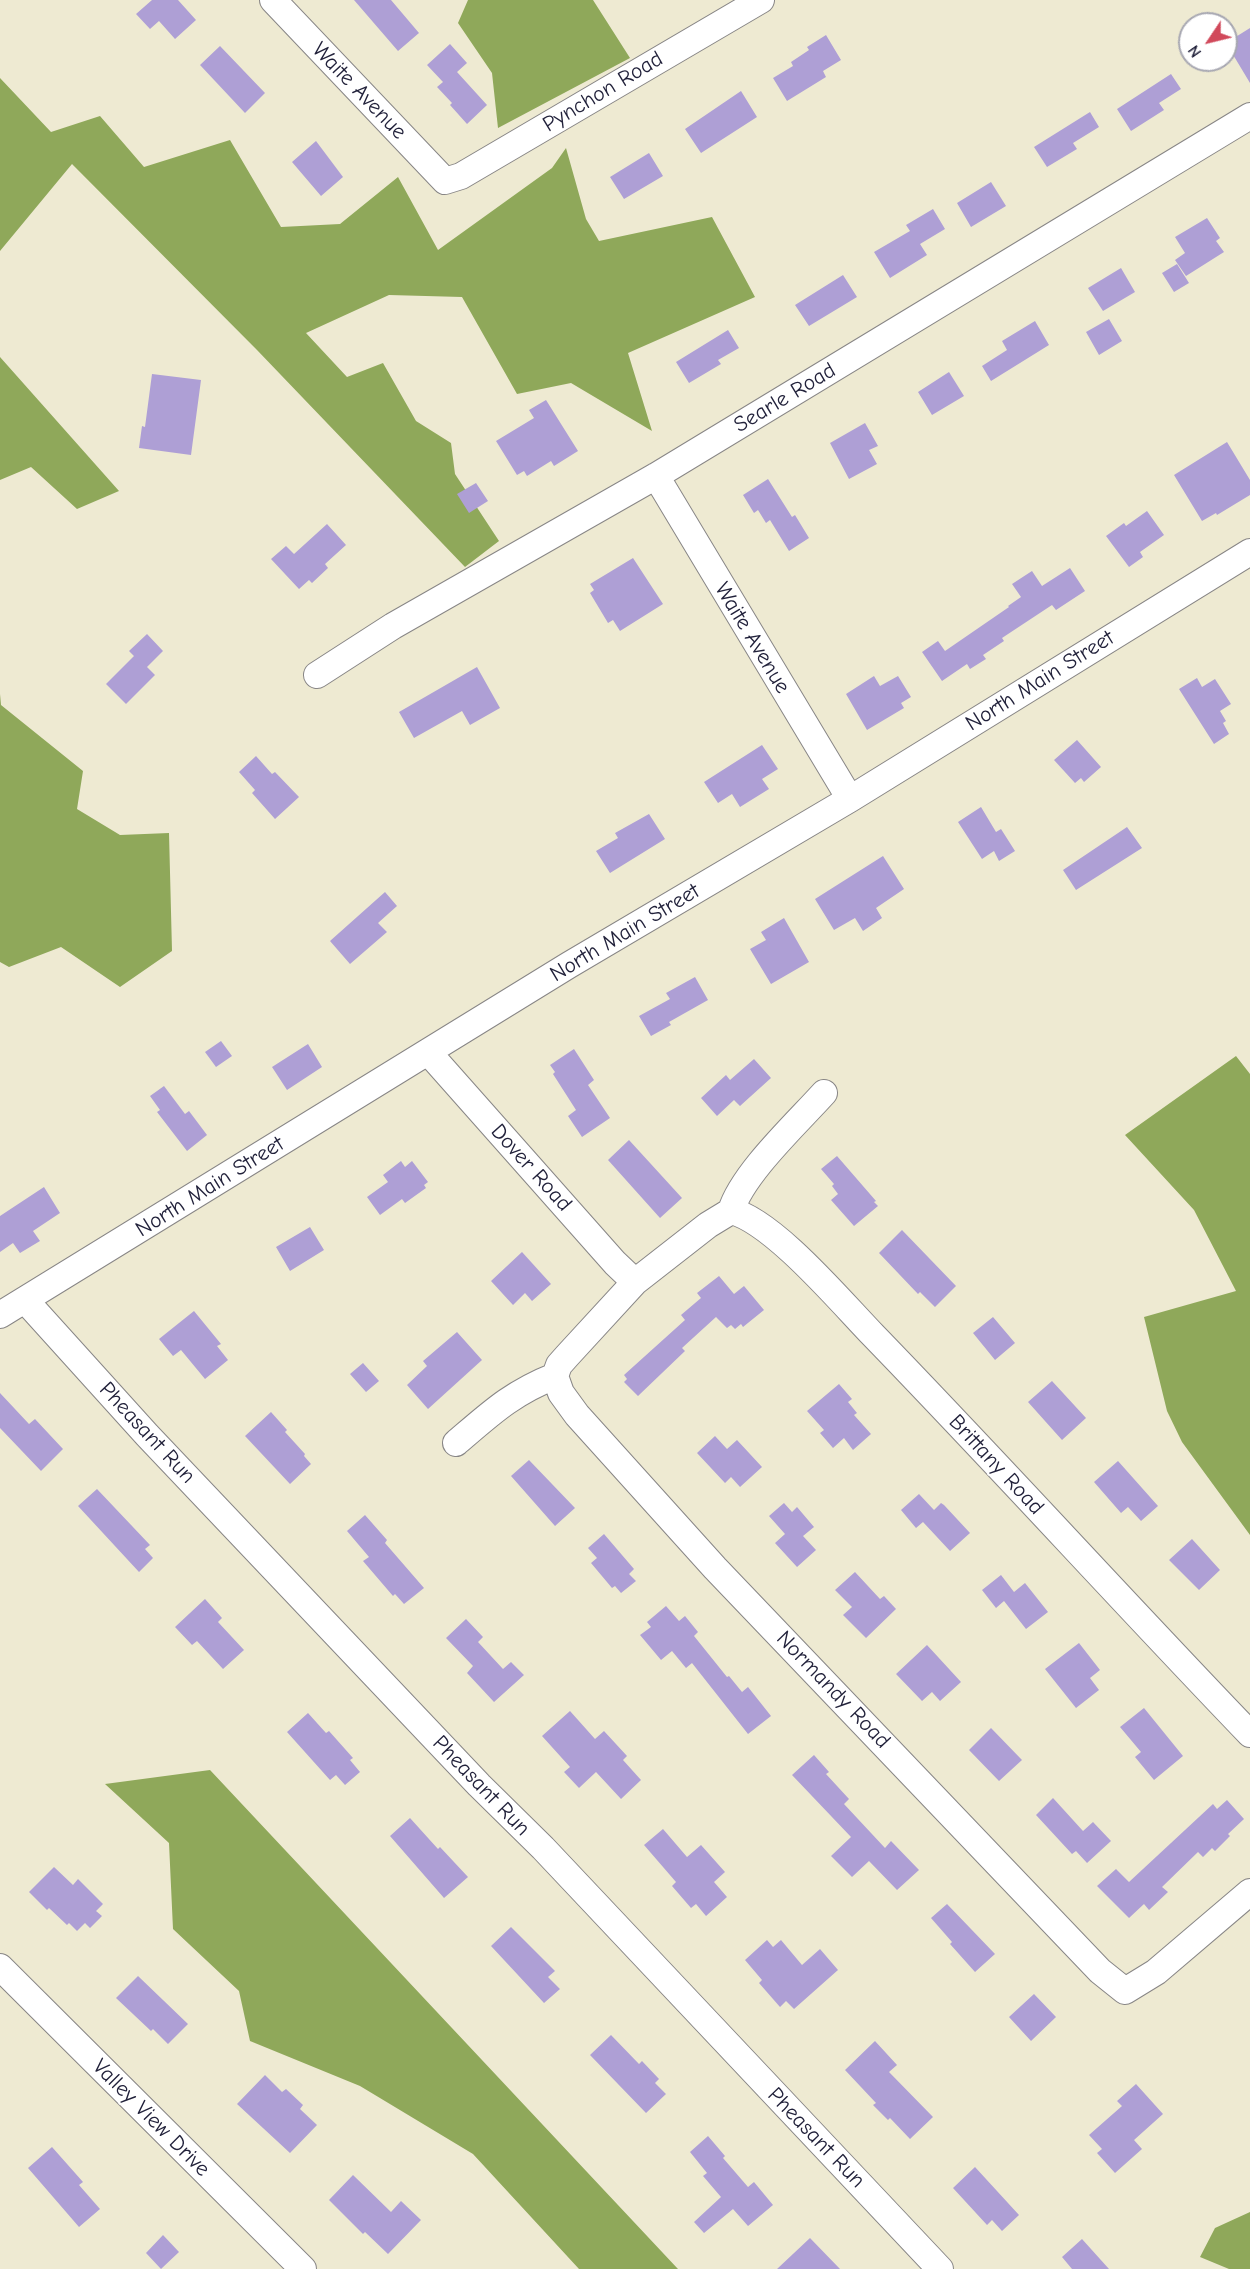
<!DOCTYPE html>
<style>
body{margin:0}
#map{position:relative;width:1250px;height:2269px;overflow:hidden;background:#eeead2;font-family:"Comic Neue",sans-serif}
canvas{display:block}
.north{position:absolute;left:1178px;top:12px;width:60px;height:60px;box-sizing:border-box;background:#fff;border:2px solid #a7a7b1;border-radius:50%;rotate:235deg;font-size:16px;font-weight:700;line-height:24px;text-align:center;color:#22223b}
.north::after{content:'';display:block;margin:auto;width:21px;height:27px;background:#d1495b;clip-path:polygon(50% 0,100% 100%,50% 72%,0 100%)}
</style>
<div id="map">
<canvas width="1250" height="2269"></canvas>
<div class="north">N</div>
</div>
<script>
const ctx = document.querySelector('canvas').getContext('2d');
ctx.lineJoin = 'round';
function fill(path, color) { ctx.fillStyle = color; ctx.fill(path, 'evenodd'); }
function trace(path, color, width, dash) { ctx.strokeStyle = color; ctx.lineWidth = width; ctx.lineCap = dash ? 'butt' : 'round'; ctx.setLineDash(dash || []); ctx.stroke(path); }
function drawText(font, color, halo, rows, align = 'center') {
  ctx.font = font + ' "Comic Neue",sans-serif'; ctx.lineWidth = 4.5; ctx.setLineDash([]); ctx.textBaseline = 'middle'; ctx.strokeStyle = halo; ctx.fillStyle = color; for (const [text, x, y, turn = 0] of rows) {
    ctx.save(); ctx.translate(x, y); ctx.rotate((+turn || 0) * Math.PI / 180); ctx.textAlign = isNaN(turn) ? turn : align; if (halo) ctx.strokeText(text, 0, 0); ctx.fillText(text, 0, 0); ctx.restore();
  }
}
fill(new Path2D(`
 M468 0H593L630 58 498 128 492 73 458 23Z
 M0 78 51 132 100 116 144 167 230 140 281 227 340 224 398 177 438 250 552 168 566 148 586 219 599 241 712 217 755 297 628 353 652 431 571 383 517 394 462 297 389 295 306 333 347 377 383 363 416 421 451 443 455 474 499 541 465 567 257 350 72 164 0 251Z
 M0 357 119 491 77 509 31 467 0 480Z
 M0 694 1 705 83 771 77 809 120 835 169 833 172 951 120 987 61 947 9 967 0 962Z
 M1236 1056 1250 1074V1535L1182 1442 1167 1411 1144 1317 1236 1291 1194 1210 1125 1135Z
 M210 1770 678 2269H579L473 2154 360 2086 250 2041 239 1991 173 1929 169 1843 105 1784Z
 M1250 2212V2269H1229L1200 2257 1215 2228Z`), '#8fa85a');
fill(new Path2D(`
 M152 0H178L196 20 175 39 159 21 150 29 136 14Z
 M354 0H391L419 33 398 51Z
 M1250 28V83L1226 43Z
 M826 35 841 60 823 71 826 77 787 101 773 78 793 66 791 62 809 50 807 47Z
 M450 44 467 63 457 72 487 105 467 124 450 105 452 103 437 87 443 82 427 65Z
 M220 46 265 93 245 113 200 65Z
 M1171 74 1181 89 1159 103 1164 110 1131 131 1117 109Z
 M741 91 757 117 701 153 685 129Z
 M1090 112 1099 127 1073 143 1077 149 1047 167 1034 147Z
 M316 141 343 177 321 196 292 162Z
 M649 153 663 176 624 199 610 177Z
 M991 182 1006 206 971 227 957 203Z
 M933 209 945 229 920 244 927 255 890 278 874 252 910 231 906 225Z
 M1207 218 1220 238 1216 241 1224 252 1186 276 1175 260 1185 253 1175 237Z
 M1177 264 1189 283 1174 292 1162 273Z
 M1121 268 1135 292 1103 311 1088 288Z
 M843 275 857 297 809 326 795 305Z
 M1109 319 1122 341 1099 355 1086 332Z
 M1035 321 1049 345 991 381 982 366 1007 350 1002 341Z
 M728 330 739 348 718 360 721 364 689 383 676 362Z
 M949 372 964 396 932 415 918 392Z
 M152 374 201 380 191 455 139 448 142 426 145 427Z
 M546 400 578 451 554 466 551 461 527 476 524 471 517 475 496 441 534 418 529 410Z
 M865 423 878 446 869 450 877 464 849 479 830 443Z
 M1227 442 1250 480V495L1217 515 1216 513 1202 521 1174 475Z
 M768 479 792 517 795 515 809 538 789 551 770 520 766 523 758 510 754 513 743 495Z
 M476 483 488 501 469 513 457 494Z
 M1147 511 1164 535 1140 552 1143 557 1129 567 1106 536 1124 523 1126 526Z
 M327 524 346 545 325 564 328 568 312 583 309 580 299 589 271 559 286 546 294 554Z
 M633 558 663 604 620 631 613 620 608 623 590 593 594 590 590 584Z
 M1070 568 1085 591 1056 610 1052 605 1002 638 1004 641 983 655 986 659 970 669 967 664 942 681 922 652 938 641 945 651 1009 607 1008 606 1021 597 1012 584 1032 571 1042 586Z
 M147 634 163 651 147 667 155 675 126 704 106 684 134 656 129 651Z
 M477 667 500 708 470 725 462 711 414 738 399 712Z
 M874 676 880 686 898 676 911 697 901 703 904 708 867 730 846 694Z
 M1197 678 1202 687 1215 679 1231 704 1220 711 1226 721 1223 723 1229 734 1214 744 1179 689Z
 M1077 740 1101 767 1084 782 1081 778 1075 783 1054 760Z
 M762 745 778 769 762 779 769 789 740 807 732 794 718 803 704 782Z
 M256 756 272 774 275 772 299 797 275 819 252 793 255 790 239 772Z
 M981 807 996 832 1001 829 1015 851 999 861 994 851 982 859 958 822Z
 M649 814 665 839 610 873 596 851 618 838 615 833Z
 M1127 827 1142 848 1076 890 1063 870Z
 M883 856 904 889 876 908 882 918 863 931 855 918 834 930 815 899Z
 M385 892 397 906 378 923 387 932 350 964 330 941Z
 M784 918 809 962 771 984 750 949 766 940 761 932Z
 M695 977 708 1000 669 1022 671 1025 651 1036 639 1016 670 999 666 993Z
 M221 1041 232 1056 216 1067 205 1052Z
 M308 1044 322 1067 287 1090 272 1067Z
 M574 1049 594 1080 588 1085 610 1118 582 1137 568 1116 576 1110 553 1074 555 1072 550 1065Z
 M754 1059 771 1078 740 1106 734 1100 717 1116 701 1098 726 1075 730 1080Z
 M164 1086 185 1114 189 1111 207 1135 187 1151 157 1112 160 1110 150 1096Z
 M629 1140 682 1198 660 1218 608 1160Z
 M837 1156 876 1201 874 1202 878 1206 854 1226 831 1200 838 1194 832 1186 834 1184 821 1169Z
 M401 1161 405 1167 412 1161 428 1182 424 1185 426 1188 405 1203 402 1199 380 1215 367 1197 388 1182 383 1175Z
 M44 1187 60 1213 33 1231 40 1241 20 1253 13 1243 0 1252V1216Z
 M310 1227 324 1250 290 1271 276 1247Z
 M902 1230 956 1286 935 1307 920 1292 918 1294 879 1253Z
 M522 1252 551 1284 532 1301 525 1293 513 1305 491 1281Z
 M719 1276 734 1294 744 1286 764 1310 743 1327 741 1324 735 1329 731 1325 727 1328 716 1317 682 1348 685 1351 638 1396 624 1382 627 1379 624 1375 685 1320 681 1315 701 1298 697 1293Z
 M194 1311 221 1344 217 1346 228 1360 205 1379 181 1350 173 1356 159 1339Z
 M993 1317 1015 1343 995 1360 973 1333Z
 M457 1332 482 1360 428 1409 407 1385 427 1366 423 1361Z
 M363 1363 379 1381 366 1392 350 1374Z
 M1052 1381 1086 1418 1062 1440 1028 1402Z
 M839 1384 852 1399 848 1402 857 1413 854 1415 871 1434 853 1450 844 1438 833 1448 820 1433 824 1430 807 1411Z
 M0 1393 29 1424 35 1419 63 1449 41 1471 0 1428Z
 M271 1412 287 1430 285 1432 305 1454 304 1456 311 1464 290 1484 245 1436Z
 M715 1436 727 1449 737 1440 762 1467 740 1487 731 1477 725 1483 697 1453Z
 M529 1460 575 1508 555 1526 511 1476Z
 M1118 1461 1158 1506 1141 1521 1128 1507 1121 1513 1094 1482Z
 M97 1489 150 1545 145 1549 153 1558 139 1572 78 1506Z
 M919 1494 934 1510 941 1503 944 1505 970 1533 950 1551 923 1522 916 1528 901 1510Z
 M784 1503 792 1512 797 1507 814 1527 803 1536 816 1550 797 1567 775 1543 785 1534 769 1516Z
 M365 1515 387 1540 385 1543 424 1588 404 1604 395 1594 393 1596 363 1561 369 1557 347 1531Z
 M604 1534 634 1569 629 1574 636 1581 621 1593 615 1586 612 1588 591 1563 597 1558 588 1548Z
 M1192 1539 1220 1570 1199 1590 1169 1560Z
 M855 1572 880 1599 884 1596 896 1609 866 1638 843 1615 852 1607 835 1590Z
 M1001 1575 1014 1592 1025 1583 1048 1612 1026 1629 1004 1601 996 1608 982 1590Z
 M205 1599 222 1618 218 1622 244 1650 223 1669 197 1641 192 1645 175 1627Z
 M666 1606 679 1621 685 1616 698 1632 694 1636 727 1677 729 1676 742 1692 748 1687 771 1716 748 1734 692 1663 686 1668 672 1651 661 1660 640 1635 651 1627 647 1622Z
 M466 1619 483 1637 478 1642 503 1669 511 1662 524 1675 494 1702 467 1673 473 1666 446 1638Z
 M1079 1643 1100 1670 1090 1678 1099 1690 1076 1708 1045 1669Z
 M927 1645 961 1682 940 1701 932 1692 922 1701 896 1674Z
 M1144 1708 1183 1756 1154 1780 1135 1757 1141 1752 1120 1727Z
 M570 1711 595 1739 604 1731 627 1756 623 1760 641 1780 621 1799 596 1772 579 1788 564 1772 570 1767 542 1736Z
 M308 1713 326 1733 329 1731 353 1758 350 1760 360 1772 345 1785 336 1775 330 1780 287 1732Z
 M991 1728 1022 1760 999 1781 969 1750Z
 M814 1755 829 1772 826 1774 849 1799 844 1804 885 1848 891 1841 919 1870 897 1890 869 1861 852 1877 831 1856 851 1837 792 1775Z
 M1053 1798 1083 1831 1093 1822 1111 1841 1087 1863 1076 1851 1072 1854 1036 1815Z
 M1227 1800 1244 1819 1228 1834 1230 1836 1215 1851 1212 1848 1203 1857 1198 1852 1162 1887 1168 1892 1149 1910 1144 1904 1129 1918 1097 1886 1116 1869 1129 1882 1213 1804 1217 1809Z
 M410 1818 438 1849 440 1847 468 1877 444 1898 390 1836Z
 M663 1829 687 1857 701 1845 725 1872 714 1882 727 1897 706 1916 696 1904 691 1908 672 1886 676 1882 644 1845Z
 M54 1867 73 1885 78 1879 103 1904 96 1911 102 1916 90 1928 85 1923 77 1931 69 1923 67 1925 49 1908 47 1910 29 1892Z
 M947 1904 995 1954 975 1972 950 1944 952 1942 931 1918Z
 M511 1927 555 1971 548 1977 560 1989 544 2003 491 1946Z
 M767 1940 773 1947 781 1940 802 1965 820 1949 838 1970 794 2009 786 2001 780 2007 759 1983 762 1980 745 1960Z
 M138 1976 188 2024 168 2044 153 2029 151 2031 116 1998Z
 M1034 1994 1056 2017 1031 2041 1009 2017Z
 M611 2035 639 2064 642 2061 659 2079 655 2083 666 2094 646 2113 590 2055Z
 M875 2041 897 2065 889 2072 933 2117 910 2139 890 2118 888 2120 873 2105 876 2103 845 2070Z
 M265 2075 282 2092 286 2089 303 2105 300 2109 317 2125 290 2153 237 2104Z
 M1136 2084 1163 2114 1134 2140 1142 2149 1115 2173 1097 2153 1102 2149 1089 2135 1122 2106 1117 2101Z
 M708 2136 725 2156 723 2158 748 2187 754 2182 773 2205 748 2226 733 2209 704 2233 694 2222 721 2197 703 2176 707 2173 690 2152Z
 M52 2147 83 2182 79 2185 100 2209 79 2227 28 2168Z
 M975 2167 1019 2215 1002 2231 992 2220 987 2225 953 2188Z
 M353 2175 391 2212 401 2201 421 2220 388 2254 365 2232 363 2234 329 2200Z
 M163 2235 179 2252 161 2269 146 2253Z
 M810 2238 840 2269H777Z
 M1082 2239 1109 2269H1072L1062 2257Z`), '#ae9fd5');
const minor = new Path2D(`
 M273 0 445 181 461 176 761 0
 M656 476 850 799
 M317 675 393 626 656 476 1250 116
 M428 1052 615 1263 635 1282
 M731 1211C773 1221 841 1302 873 1335 1000 1466 1123 1602 1250 1734
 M25 1300 147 1435 479 1785 543 1848 940 2269
 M0 1315 569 965 850 799 1250 552
 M555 1376 561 1393 577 1415 715 1568 1100 1971 1125 1991 1156 1972 1250 1892
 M456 1443C491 1413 512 1393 555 1376L559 1365 567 1356 635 1282 708 1225 731 1211C742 1174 797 1123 824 1093
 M0 1967 303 2269`);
trace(minor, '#888686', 28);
trace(minor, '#fff', 26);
drawText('22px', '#22223b', '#fff', [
 ["Waite Avenue",359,91,46],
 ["Pynchon Road",603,92,-31],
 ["Searle Road",785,398,-31],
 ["Waite Avenue",752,638,59],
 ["North Main Street",1040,681,-32],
 ["North Main Street",625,933,-31],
 ["Dover Road",531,1168,48],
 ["North Main Street",210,1187,-32],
 ["Pheasant Run",147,1433,47],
 ["Brittany Road",996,1465,47],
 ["Normandy Road",833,1690,46],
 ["Pheasant Run",481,1786,46],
 ["Valley View Drive",151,2118,45],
 ["Pheasant Run",816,2138,46]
]);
</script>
